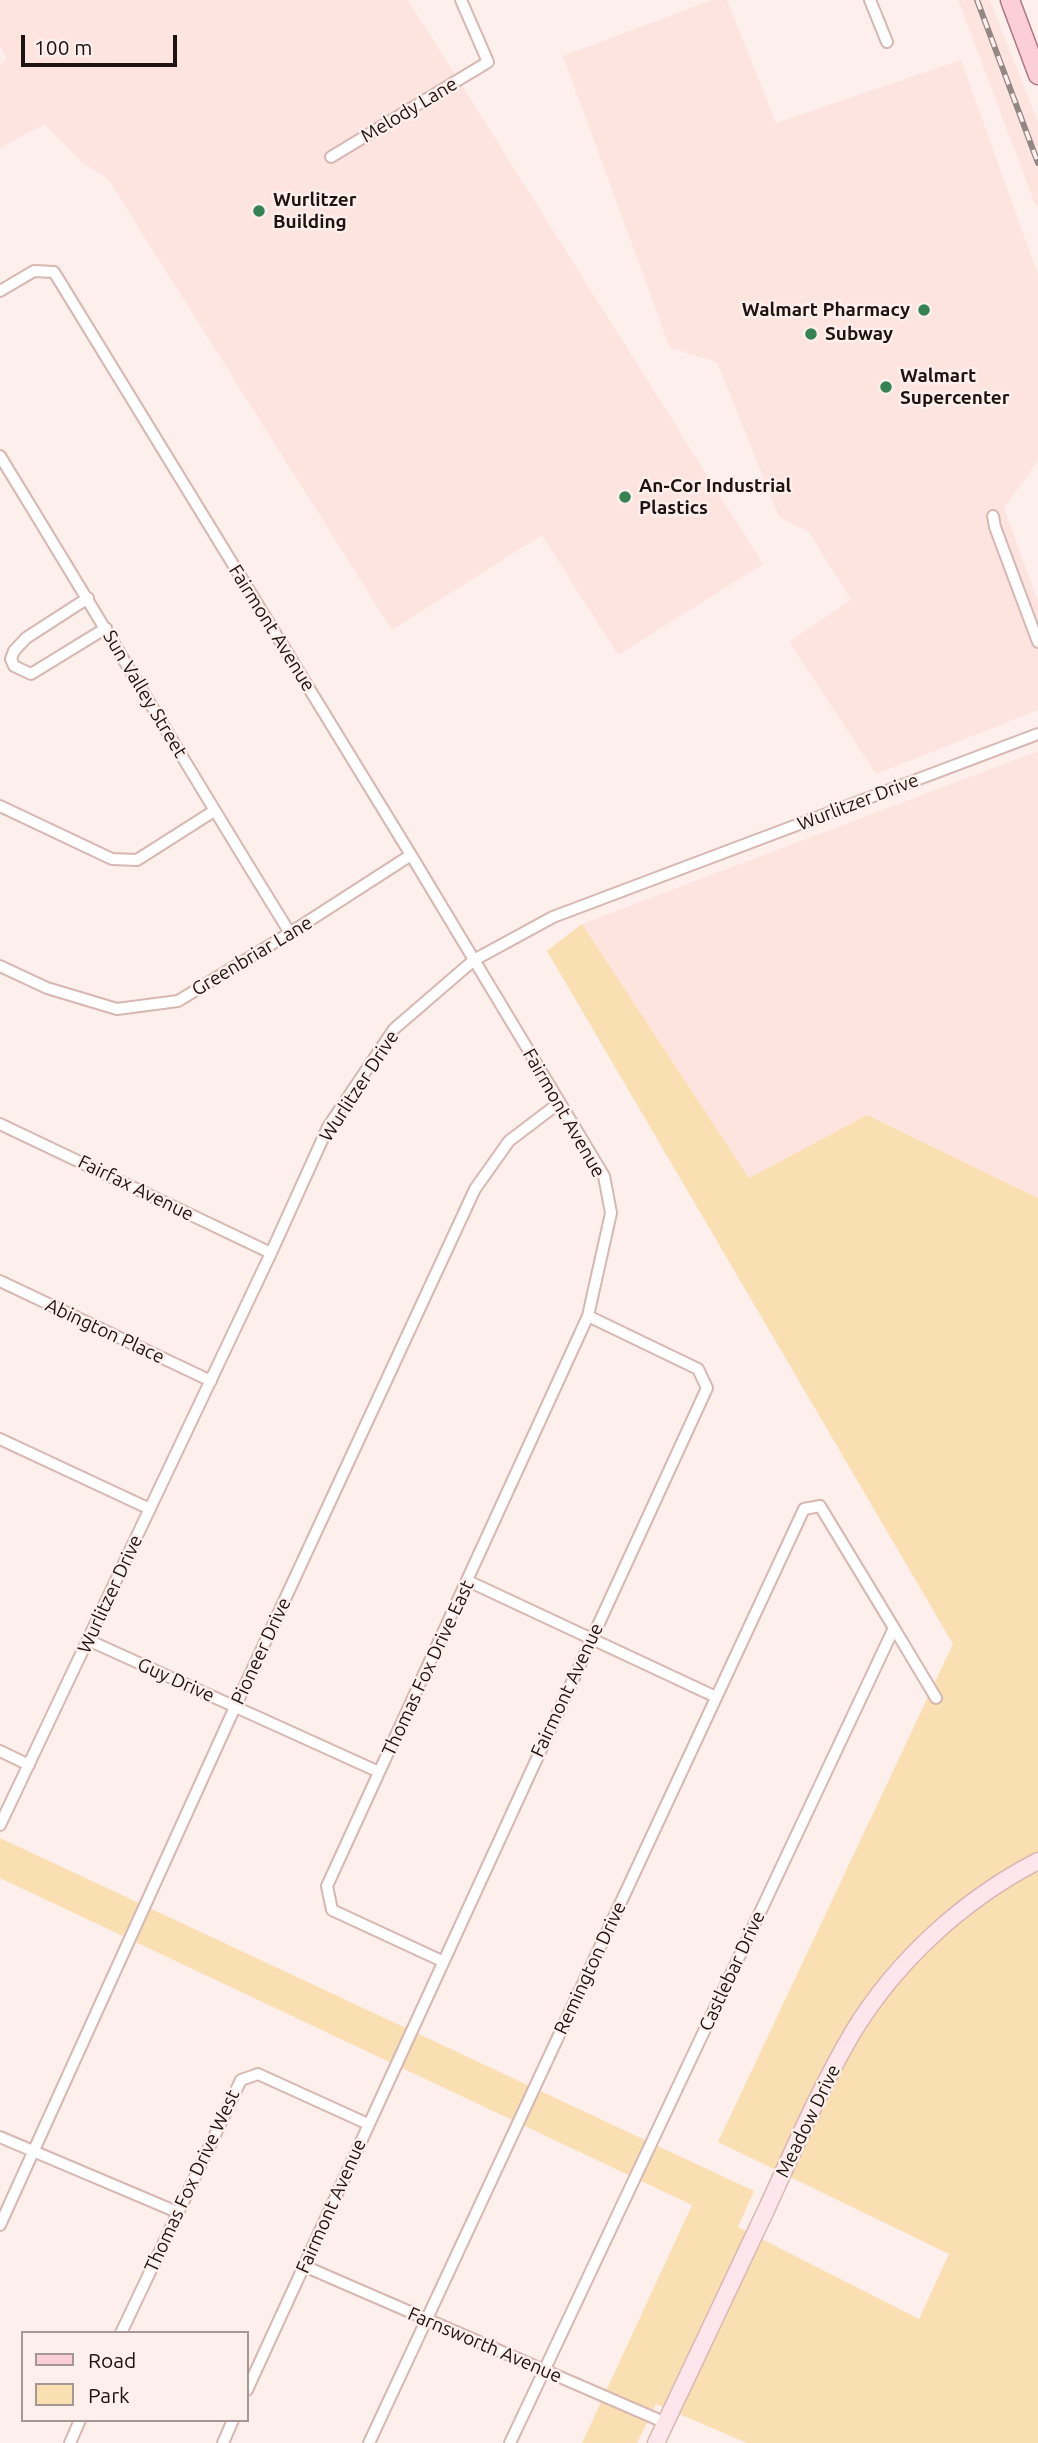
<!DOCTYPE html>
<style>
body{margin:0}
#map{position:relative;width:1038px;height:2443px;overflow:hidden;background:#fdefec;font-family:Ubuntu,sans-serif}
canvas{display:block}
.legend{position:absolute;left:21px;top:2331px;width:228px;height:91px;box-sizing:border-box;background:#fdefec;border:2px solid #a49794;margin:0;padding:9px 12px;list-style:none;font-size:21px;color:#1e1311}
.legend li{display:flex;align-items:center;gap:14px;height:35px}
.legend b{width:35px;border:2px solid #a49794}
.scale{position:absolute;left:21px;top:35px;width:156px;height:32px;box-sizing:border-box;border:4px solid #1e1311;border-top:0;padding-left:9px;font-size:21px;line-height:24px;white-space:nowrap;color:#1e1311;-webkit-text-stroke:5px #fdefec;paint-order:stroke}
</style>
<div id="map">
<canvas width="1038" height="2443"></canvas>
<ul class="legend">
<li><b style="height:9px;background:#fcced8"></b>Road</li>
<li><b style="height:19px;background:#fadfb3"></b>Park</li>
</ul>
<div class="scale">100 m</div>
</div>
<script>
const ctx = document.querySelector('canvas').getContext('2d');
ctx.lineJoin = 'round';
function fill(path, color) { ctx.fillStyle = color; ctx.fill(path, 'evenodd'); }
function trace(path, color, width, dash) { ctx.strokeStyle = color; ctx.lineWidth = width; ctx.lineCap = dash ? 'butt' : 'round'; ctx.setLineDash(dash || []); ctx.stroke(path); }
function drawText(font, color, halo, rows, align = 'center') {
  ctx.font = font + ' Ubuntu,sans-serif'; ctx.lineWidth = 5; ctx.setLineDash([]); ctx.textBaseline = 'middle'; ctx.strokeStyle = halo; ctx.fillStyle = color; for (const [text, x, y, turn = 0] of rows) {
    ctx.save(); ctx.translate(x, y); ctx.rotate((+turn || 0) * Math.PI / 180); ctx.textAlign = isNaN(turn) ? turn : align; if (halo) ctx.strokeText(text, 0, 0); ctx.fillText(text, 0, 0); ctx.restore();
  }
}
fill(new Path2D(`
 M0 0H408L763 564 618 655 542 535 392 630 108 179 82 162 44 124 0 148V65L7 59 0 46Z
 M712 0H727L776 123 961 60 1038 275V461L1004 508 1038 601V710L876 774 789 642 851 600 809 532 779 517 717 362 670 348 563 56Z
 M958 0H990L1038 123V206L1036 207Z
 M1038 751V1198L867 1115 749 1178 582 924Z`), '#fde4df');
fill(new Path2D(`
 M582 924 749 1178 867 1115 1038 1198V2443H747L656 2404 637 2443H582L692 2205 0 1878V1838L754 2191 738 2227 919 2319 949 2254 718 2142 953 1644 547 951Z`), '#fadfb3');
const street = new Path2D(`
 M870 0 887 42
 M331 157 488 62 461 0
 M0 291 34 271 54 272 411 855 604 1176 611 1213 588 1316 327 1886 332 1910 442 1961
 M0 456C97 614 192 775 290 933
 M993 516 995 527 1038 642
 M88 598 26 638 14 651 11 659 14 666 31 674 106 628
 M0 806 112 859 137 860 214 811
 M0 966 47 988 117 1009 178 1001 290 933 411 855
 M0 1124 271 1253
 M0 1281 211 1381
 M0 1439 150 1509
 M468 1581 716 1697
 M894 1628 936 1698
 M88 1640 379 1772
 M0 1751 29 1765
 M0 1825 271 1253 328 1127 394 1029 474 960 553 917 1038 734
 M0 2137 177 2212
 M0 2225 235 1707 475 1189 509 1141 559 1103
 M304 2266 666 2423
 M121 2333 241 2080 258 2074 368 2124
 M247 2390 707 1388 698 1369 588 1316
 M70 2443 80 2420
 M223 2443 233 2420
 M369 2443 804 1509 820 1506 894 1628 510 2443`);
const secondary = new Path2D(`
 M656 2443C693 2365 730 2286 767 2208 794 2149 820 2088 853 2032 897 1960 964 1899 1038 1861`);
const primary = new Path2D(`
 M1010 0 1038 75`);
trace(street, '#d7b7b1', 14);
trace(secondary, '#d7b7b1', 19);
trace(primary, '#ad7781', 21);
trace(street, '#fff', 10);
trace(secondary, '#fee6ec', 16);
trace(primary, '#fcced8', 18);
const rail = new Path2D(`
 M977 0 1038 163`);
trace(rail, '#938784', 6);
trace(rail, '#fdefec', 3.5, [10]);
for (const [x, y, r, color] of [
 [259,211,7,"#358353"],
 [924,310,7,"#358353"],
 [811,334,7,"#358353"],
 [886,387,7,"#358353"],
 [625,497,7,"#358353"]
]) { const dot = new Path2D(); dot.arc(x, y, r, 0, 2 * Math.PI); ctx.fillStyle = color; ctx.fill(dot); trace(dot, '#fdefec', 2.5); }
drawText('19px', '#1e1311', '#fdefec', [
 ["Melody Lane",409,110,-31],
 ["Fairmont Avenue",272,628,58],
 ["Sun Valley Street",145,694,59],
 ["Wurlitzer Drive",858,802,-21],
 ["Greenbriar Lane",252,956,-31],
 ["Wurlitzer Drive",359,1086,-57],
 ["Fairmont Avenue",564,1113,60],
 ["Fairfax Avenue",136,1188,26],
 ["Abington Place",105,1331,25],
 ["Wurlitzer Drive",110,1594,-65],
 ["Pioneer Drive",261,1651,-65],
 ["Thomas Fox Drive East",428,1668,-65],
 ["Guy Drive",176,1680,24],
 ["Fairmont Avenue",567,1690,-65],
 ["Remington Drive",590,1968,-65],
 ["Castlebar Drive",732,1971,-65],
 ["Meadow Drive",808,2121,-64],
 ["Thomas Fox Drive West",192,2181,-65],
 ["Fairmont Avenue",331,2206,-66],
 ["Farnsworth Avenue",485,2345,23]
]);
drawText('bold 19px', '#1e1311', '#fdefec', [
 ["Wurlitzer",273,200],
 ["Building",273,222],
 ["Walmart Pharmacy",910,310,"right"],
 ["Subway",825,334],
 ["Walmart",900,376],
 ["Supercenter",900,398],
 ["An-Cor Industrial",639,486],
 ["Plastics",639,508]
], 'left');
</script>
